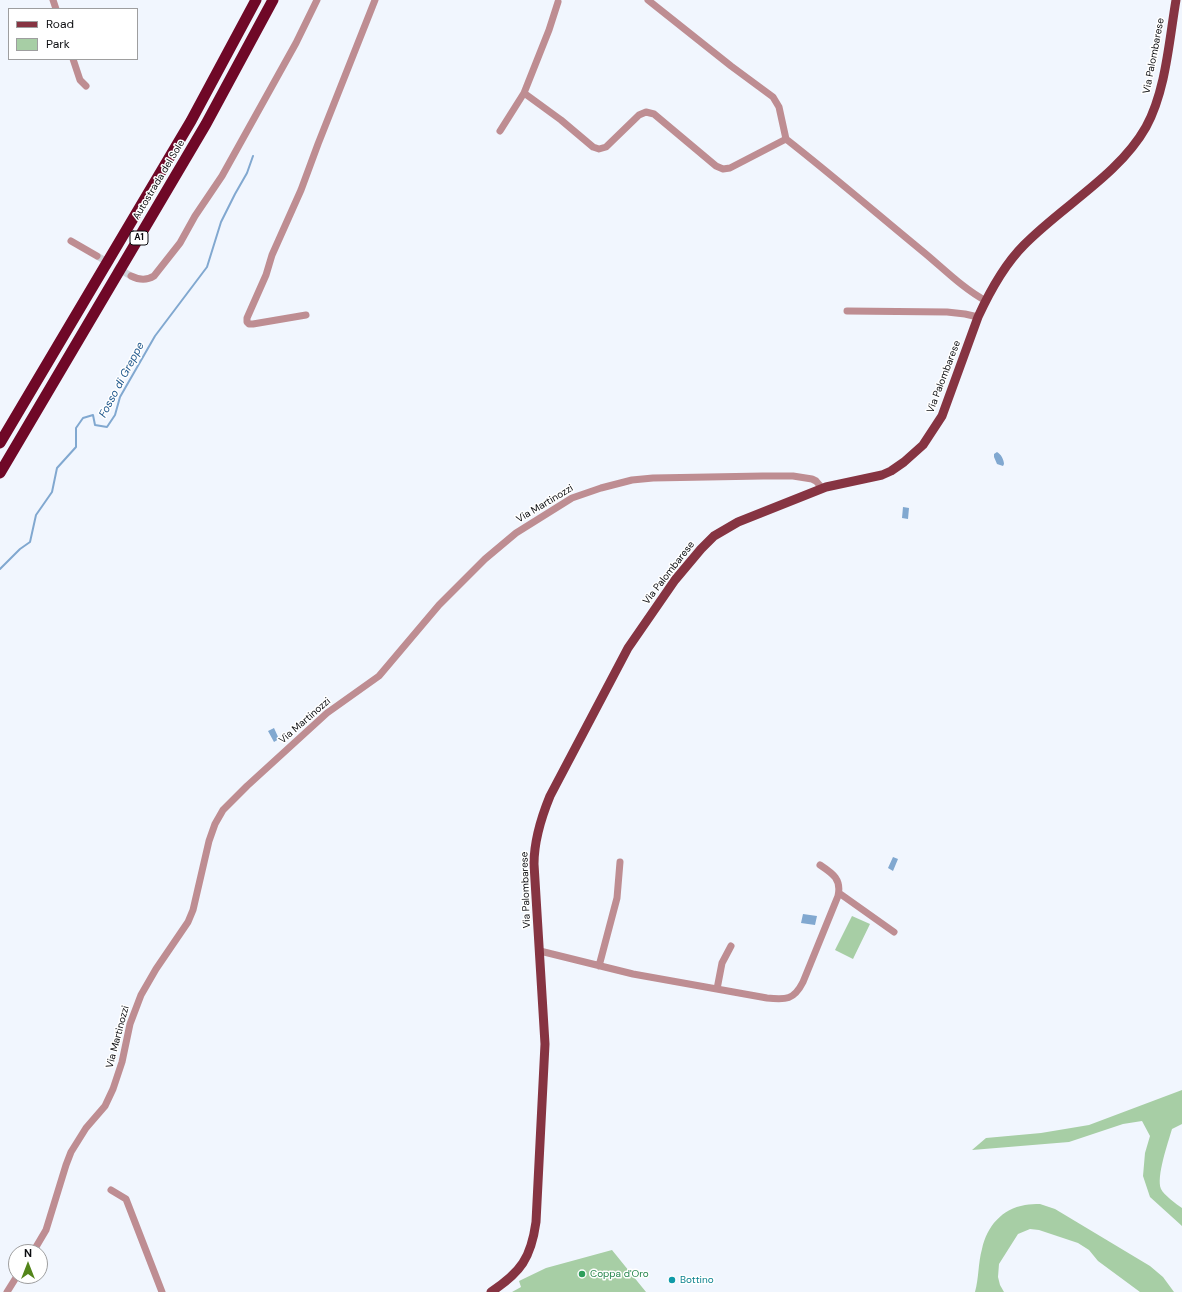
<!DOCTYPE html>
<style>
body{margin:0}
#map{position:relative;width:1182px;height:1292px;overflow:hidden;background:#f1f6fe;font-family:"DM Sans",sans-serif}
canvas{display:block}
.legend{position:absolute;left:8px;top:8px;width:130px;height:52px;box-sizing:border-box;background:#fff;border:1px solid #9e9e9f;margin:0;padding:5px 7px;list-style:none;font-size:12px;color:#0c0d10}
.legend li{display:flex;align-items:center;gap:8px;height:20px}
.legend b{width:20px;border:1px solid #9e9e9f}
.north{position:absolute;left:8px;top:1244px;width:40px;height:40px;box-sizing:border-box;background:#fff;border:1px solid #9e9e9f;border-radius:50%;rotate:0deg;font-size:11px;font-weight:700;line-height:16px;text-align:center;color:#0c0d10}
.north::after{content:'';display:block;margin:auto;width:14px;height:18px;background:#53851a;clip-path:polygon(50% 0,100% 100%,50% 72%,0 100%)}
</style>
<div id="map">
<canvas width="1182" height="1292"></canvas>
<ul class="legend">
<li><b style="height:5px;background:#863442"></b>Road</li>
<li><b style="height:11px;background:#a7cea5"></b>Park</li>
</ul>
<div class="north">N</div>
</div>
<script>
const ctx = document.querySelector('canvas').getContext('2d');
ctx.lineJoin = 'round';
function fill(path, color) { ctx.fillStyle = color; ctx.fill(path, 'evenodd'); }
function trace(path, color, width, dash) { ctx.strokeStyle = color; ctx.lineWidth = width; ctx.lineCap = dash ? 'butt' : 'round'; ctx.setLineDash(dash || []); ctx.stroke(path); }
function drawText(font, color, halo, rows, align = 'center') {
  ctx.font = font + ' "DM Sans",sans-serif'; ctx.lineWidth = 3; ctx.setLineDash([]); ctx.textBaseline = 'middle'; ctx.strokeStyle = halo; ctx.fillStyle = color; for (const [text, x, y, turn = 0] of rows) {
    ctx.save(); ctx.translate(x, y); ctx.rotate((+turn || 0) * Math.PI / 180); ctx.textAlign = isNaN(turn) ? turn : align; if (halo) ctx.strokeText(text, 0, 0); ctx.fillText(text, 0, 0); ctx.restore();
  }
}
fill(new Path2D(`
 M852 916 870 924 853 959 835 950Z
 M1182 1090V1124L1172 1129C1168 1143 1156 1177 1161 1189 1164 1195 1176 1204 1182 1208V1226L1150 1197 1143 1176 1145 1153 1150 1136 1142 1121 1123 1124 1069 1142 972 1150 986 1138 1041 1133 1089 1125Z
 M1040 1204 1055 1209 1150 1266 1163 1277 1174 1292H1140L1098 1261 1089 1250 1078 1243 1039 1230 1030 1229 1018 1234 999 1264 998 1277 1000 1285 1004 1292H975C979 1278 978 1263 982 1249 987 1226 1002 1209 1025 1205 1030 1204 1035 1204 1040 1204Z
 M612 1250 646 1292H512L521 1287 519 1281 546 1268Z`), '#a7cea5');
fill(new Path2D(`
 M997 452C1001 454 1004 460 1004 464L1003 466 997 464 994 457V454Z
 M903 507 909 508 908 519 902 518Z
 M274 728 279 739 274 742 268 731Z
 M893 857 898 859 893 871 888 868Z
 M803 914 817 916 815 925 801 923Z`), '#81a8d0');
trace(new Path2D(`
 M0 569 20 549 30 542 36 515 52 492 57 468 76 447V428L83 418 93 415 95 425 107 427 115 415 120 397 155 336 207 267 221 222 235 194 247 173 253 156`), '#81a8d0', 2);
trace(new Path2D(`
 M97 256 131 276`), '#cfd3da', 7, [7, 3.5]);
trace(new Path2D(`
 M53 0 56 9
 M558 2 549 30 524 93 561 120 593 147 599 149 606 147 639 115 646 112 654 114 716 166 723 169 730 168 786 139 779 107 773 97 731 66 648 0
 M73 59 80 80 86 86
 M500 131 524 93
 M786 139C832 175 876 213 921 250 942 267 962 288 986 301
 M71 241 97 256
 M131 276C139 280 146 281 154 276L180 243 195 216 222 176 296 43 317 0
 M847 311 947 312 965 314 978 317
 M306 315 253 324H249L247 322V318L266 275 272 255 301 190 318 144 375 0
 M839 893 894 932
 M540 951 633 974 767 998C786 1000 794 1000 803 982L838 896C842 879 832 873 820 865
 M599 966 617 898 620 862
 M717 989 722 963 731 946
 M111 1190 126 1199 162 1292
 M33 1252 46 1230 66 1165 71 1152 86 1128 105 1106 113 1089 122 1062 130 1024 141 995 156 969 188 922 193 910 209 841 215 824 223 810 247 786 327 713 379 676 439 605 485 559 516 533 572 498 601 488 632 480 653 478 763 476H793L812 479 816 481 822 488
 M7 1292 17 1276`), '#be8d92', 7);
trace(new Path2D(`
 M491 1292C521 1272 531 1258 536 1222L545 1044 534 864C534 840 541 818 550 796L628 648 675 580 701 549 714 536 738 522 826 487 882 475 891 471 904 462 923 445 942 416 978 317C989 293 1006 263 1024 245 1062 206 1119 175 1146 127 1166 90 1169 41 1176 0`), '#863442', 9);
trace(new Path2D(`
 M0 443 191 121 256 0
 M0 473 206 124 273 0`), '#6f0827', 11);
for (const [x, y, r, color] of [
 [582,1274,4,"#2e9e5b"],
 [672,1280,4,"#0f9aa8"]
]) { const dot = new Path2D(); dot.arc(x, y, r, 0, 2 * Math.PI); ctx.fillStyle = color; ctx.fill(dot); trace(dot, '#fff', 1.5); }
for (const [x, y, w] of [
 [139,238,18]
]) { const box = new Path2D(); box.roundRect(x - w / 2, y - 7, w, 14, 3); ctx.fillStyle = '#fff'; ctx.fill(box); trace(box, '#0c0d10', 1); }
drawText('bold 9px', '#0c0d10', null, [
 ["A1",139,238]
]);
drawText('10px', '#0c0d10', '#fff', [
 ["Via Palombarese",1154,56,-79],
 ["Autostrada del Sole",159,180,-59],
 ["Via Palombarese",944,377,-69],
 ["Via Martinozzi",545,504,-31],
 ["Via Palombarese",669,573,-52],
 ["Via Martinozzi",305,721,-41],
 ["Via Palombarese",526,890,-92],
 ["Via Martinozzi",118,1037,-75]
]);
drawText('10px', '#27864d', '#fff', [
 ["Coppa d'Oro",590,1274]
], 'left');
drawText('10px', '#0d838f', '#fff', [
 ["Bottino",680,1280]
], 'left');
drawText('italic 11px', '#20588c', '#fff', [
 ["Fosso di Greppe",122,380,-62]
]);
</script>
